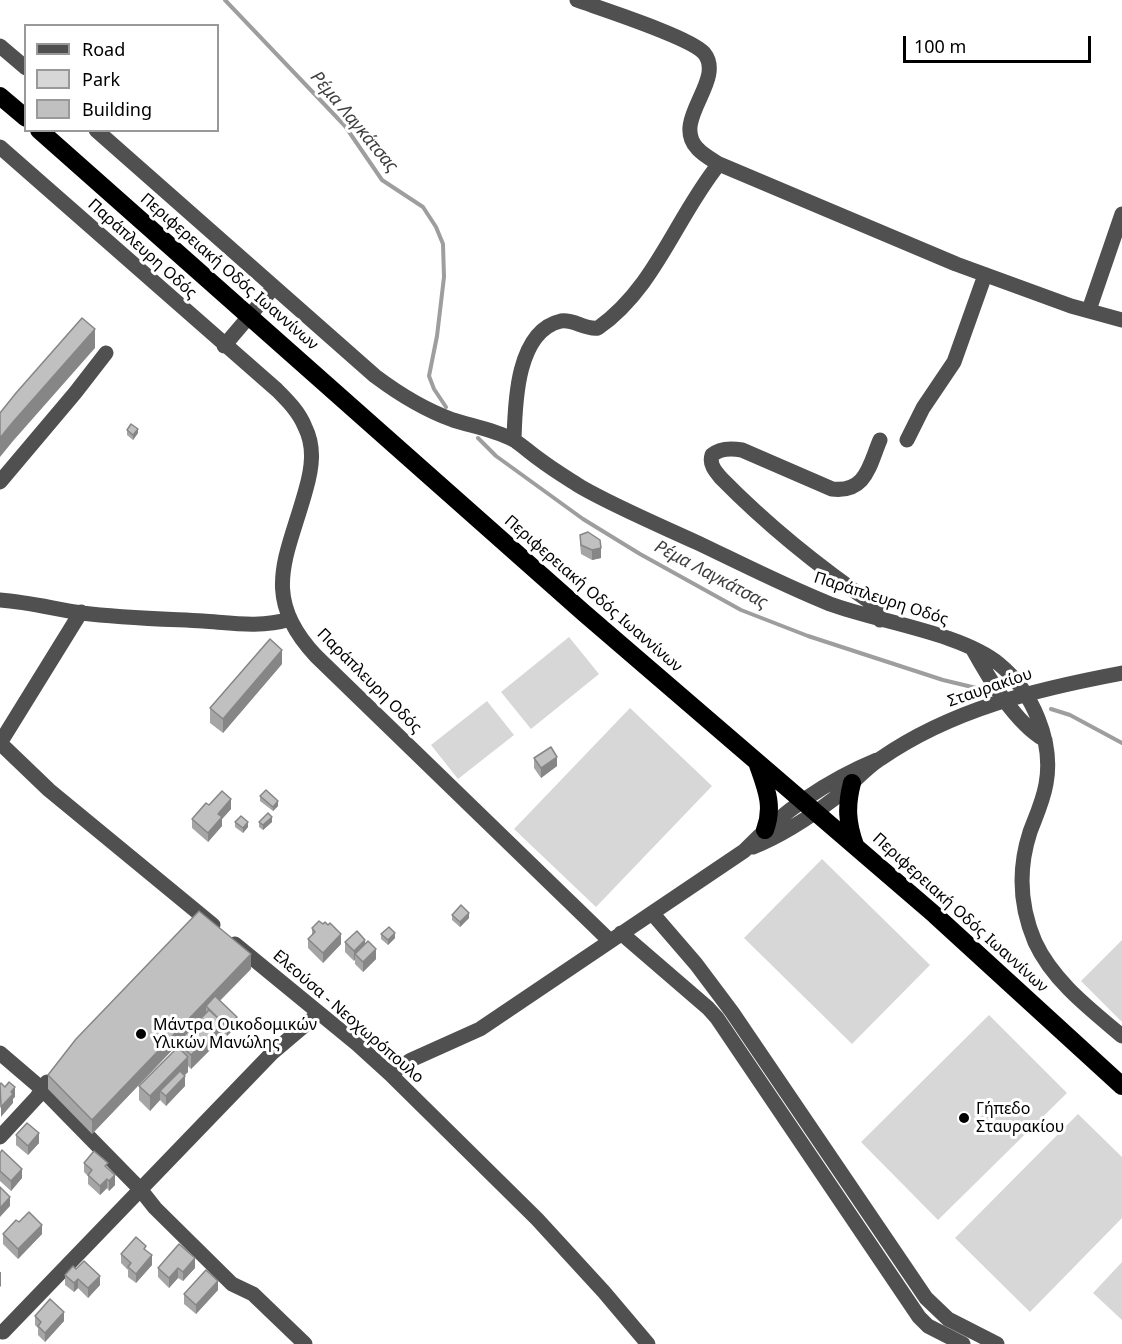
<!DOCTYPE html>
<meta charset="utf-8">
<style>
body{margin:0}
#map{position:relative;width:1122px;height:1344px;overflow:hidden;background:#fff;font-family:"Noto Sans",sans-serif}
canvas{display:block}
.legend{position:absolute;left:24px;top:24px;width:195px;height:108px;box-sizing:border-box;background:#fff;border:2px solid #999;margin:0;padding:8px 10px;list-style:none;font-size:18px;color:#000}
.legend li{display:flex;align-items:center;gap:12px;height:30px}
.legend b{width:30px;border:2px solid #999}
.scale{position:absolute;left:903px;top:36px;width:188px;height:27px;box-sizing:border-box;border:3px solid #000;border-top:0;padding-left:8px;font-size:18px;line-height:21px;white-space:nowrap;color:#000;-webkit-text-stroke:4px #fff;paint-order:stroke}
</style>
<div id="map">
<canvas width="1122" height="1344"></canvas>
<ul class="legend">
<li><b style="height:8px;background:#505050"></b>Road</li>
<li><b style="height:16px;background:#d7d7d7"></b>Park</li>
<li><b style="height:16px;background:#c0c0c0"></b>Building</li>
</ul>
<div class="scale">100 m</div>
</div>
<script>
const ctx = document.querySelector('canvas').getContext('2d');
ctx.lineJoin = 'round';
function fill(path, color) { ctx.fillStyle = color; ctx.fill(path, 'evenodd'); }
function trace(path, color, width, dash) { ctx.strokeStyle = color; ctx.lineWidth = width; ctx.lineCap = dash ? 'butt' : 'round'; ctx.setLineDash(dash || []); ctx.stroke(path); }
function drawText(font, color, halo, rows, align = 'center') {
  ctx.font = font + ' "Noto Sans",sans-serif'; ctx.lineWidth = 6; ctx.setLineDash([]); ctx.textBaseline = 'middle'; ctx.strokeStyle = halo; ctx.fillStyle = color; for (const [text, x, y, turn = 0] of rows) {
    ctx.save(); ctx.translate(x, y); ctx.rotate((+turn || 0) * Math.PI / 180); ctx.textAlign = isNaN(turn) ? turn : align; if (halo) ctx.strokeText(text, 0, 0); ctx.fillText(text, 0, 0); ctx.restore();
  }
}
fill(new Path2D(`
 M569 637 599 674 531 729 501 692Z
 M487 701 514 735 458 779 431 745Z
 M630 708 712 786 596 907 514 829Z
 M822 859 930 965 852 1044 744 938Z
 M1122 940V1022L1081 981Z
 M989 1015 1067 1093 938 1220 861 1142Z
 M1078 1114 1122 1157V1218L1030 1312 955 1238Z
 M1122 1262V1320L1093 1293Z`), '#d7d7d7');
trace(new Path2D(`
 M225 0 345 126 382 180 423 207 436 227 443 244 444 277 437 336 429 376 434 389 446 407
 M478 438 496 456 583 519 640 554 741 610 808 636 943 680 993 692
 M1051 709 1070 715 1122 743`), '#9e9e9e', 4);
trace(new Path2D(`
 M577 0C602 9 690 37 704 53 726 80 671 120 697 148 703 155 711 159 719 164L956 264 1071 306 1122 320
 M0 46 26 68
 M96 130 375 376C399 394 425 410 453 420 472 426 494 430 512 439 521 444 530 453 539 459 552 469 567 478 581 487 618 508 659 525 698 543 742 564 785 586 830 604 879 622 961 633 999 664 1032 691 1054 741 1046 784 1043 801 1036 816 1030 832 1018 869 1020 907 1035 942 1053 981 1090 1009 1122 1036
 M0 147 277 390C288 401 299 412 305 427 315 447 312 468 306 489 288 556 259 596 316 656L610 941
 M1089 310 1122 214
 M224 346 274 287
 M514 440C515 405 516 331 561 321 574 319 585 330 598 328 656 287 676 217 719 164
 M907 440 923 408 954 362 985 275
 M0 482 75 393 106 353
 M0 600C28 602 55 609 82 613 122 618 163 619 203 621 232 623 261 628 290 619
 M880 620 879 612 876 606C819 567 769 527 721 478 715 471 709 464 712 455 720 448 731 448 742 450L832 489C866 493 869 466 880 440
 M972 648C988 677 1015 723 1045 740
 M0 743 49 790 213 925
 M0 743 81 612
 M753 847C783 835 810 817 835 798 851 786 863 770 880 759 952 709 1037 689 1122 673
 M652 913 696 964 732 1012 926 1298 948 1319 997 1344
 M621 933 708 1008 717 1018 919 1317 928 1326 963 1344
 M235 944 357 1044 390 1074 537 1219 604 1292 648 1344
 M0 1053 42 1089 140 1189 155 1208 232 1284 253 1294 305 1344
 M390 1074 411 1060 480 1029 744 851C782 812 826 781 877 760
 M0 1137 37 1097 47 1082
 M3 1332 272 1053 318 1014`), '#505050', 15);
trace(new Path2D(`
 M0 96 26 118
 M39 130 584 613 935 915 1122 1086
 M758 765C766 788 774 806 765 830
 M852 783C846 806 847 823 855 845`), '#000', 18);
fill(new Path2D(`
 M127 430 138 433 133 440 127 435Z
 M580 535 601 558 592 560 581 554 580 544Z
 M282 664 223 733 210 723V708Z
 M534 758 557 766 541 778 534 768Z
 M260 796 278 806 273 811 260 801Z
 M209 805 231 809 222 819V826L208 842 192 828V819Z
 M235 822 248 827 243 833 235 827Z
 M259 822H272L263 830 259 827Z
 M452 915 469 918 460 927 452 920Z
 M323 924 328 925 341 944 323 963 308 948V939L312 935V928Z
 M381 934 395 938 388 945 381 939Z
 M345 942 376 959 363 972 355 964V959L354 961 345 952Z
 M251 969 220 1001 237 1026 227 1036 223 1032V1037L191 1069 188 1066V1072L184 1075 185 1086 166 1106 160 1100 150 1111 139 1100V1086L178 1047V1044L92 1134 48 1089V1075Z
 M16 1135 39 1143 28 1155 16 1145Z
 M0 1153 22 1178 11 1191 0 1181Z
 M84 1163 108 1169 115 1185 109 1191 107 1188 100 1195 88 1184V1176L84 1172Z
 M19 1222 42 1234 18 1259 3 1244V1234Z
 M146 1251 152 1265 136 1283 128 1277V1270L121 1263V1254Z
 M158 1268H195L183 1281 178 1278 169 1288 158 1277Z
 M76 1269 100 1285 88 1298 78 1288 74 1292 65 1285V1275Z
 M218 1290 196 1314 184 1304V1294Z
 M35 1316 64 1321 45 1342 38 1335V1328L35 1325Z`), '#a5a5a5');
fill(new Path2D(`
 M95 329V348L13 441 0 457V438L13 422Z
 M138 429V433L133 440V435Z
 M601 548V558L592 560V550Z
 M282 650V664L223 733V719Z
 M557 757V766L541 778V768Z
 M231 799V809L222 819V826L208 842V833L218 814Z
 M278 801V806L273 811V807Z
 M272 817V822L263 830V825Z
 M248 822V827L243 833V828Z
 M469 913V918L460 927V922Z
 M395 933V938L388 945V940Z
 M341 934V944L323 963V953Z
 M365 940V949L355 954V959L354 961V951Z
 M376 949V959L363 972V962Z
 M251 954V969L210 1010 206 1006V1015L178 1042V1044L92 1134V1120Z
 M237 1017V1026L227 1036V1027Z
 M223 1023V1037L191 1069V1055Z
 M188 1057V1072L165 1095 160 1091V1100L150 1111V1096Z
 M185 1076V1086L166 1106V1096Z
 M15 1087V1097L13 1099V1103L1 1117V1107L11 1092Z
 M39 1133V1143L28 1155V1146Z
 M22 1169V1178L11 1191V1181Z
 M115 1175V1185L109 1191V1181Z
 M107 1179V1188L100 1195V1186Z
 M10 1197V1206L0 1217V1208Z
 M42 1225V1234L18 1259V1249Z
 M152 1255V1265L136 1283V1274Z
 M195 1258V1268L183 1281V1272Z
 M178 1268V1278L169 1288V1278Z
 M0 1272H1V1286L0 1287Z
 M100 1276V1285L88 1298V1288Z
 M78 1279V1288L74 1292V1283Z
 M218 1281V1290L196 1314V1305Z
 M64 1312V1321L45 1342V1333Z`), '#868686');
const building = new Path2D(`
 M82 318 95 329 13 422 0 438V413L16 393Z
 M131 424 138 429 133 435 127 430Z
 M588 532 600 540 601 548 592 550 581 545 580 535Z
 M270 639 282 650 223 719 210 708Z
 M551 747 557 757 541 768 534 758Z
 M266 790 278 801 273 807 260 796Z
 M222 791 231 799 218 814 222 817 208 833 192 819 206 803 209 805Z
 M268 813 272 817 263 825 259 822Z
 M241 816 248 822 243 828 235 822Z
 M461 905 469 913 460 922 452 915Z
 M199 911 251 954 92 1120 48 1075 76 1039Z
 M319 921 323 924 325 922 328 925 330 923 341 934 323 953 308 939 315 932 312 928Z
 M389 927 395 933 388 940 381 934Z
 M357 931 365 940 354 951 345 942Z
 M368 941 376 949 363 962 355 954Z
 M215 996 237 1017 227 1027 206 1006Z
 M209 1010 223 1023 191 1055 178 1042Z
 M178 1047 188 1057 150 1096 139 1086Z
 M180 1071 185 1076 166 1096 160 1091Z
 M9 1082 15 1087 11 1092 13 1094 1 1107 0 1084 1 1083 5 1087Z
 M27 1123 39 1133 28 1146 16 1135Z
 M2 1150 22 1169 11 1181 0 1171V1153Z
 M94 1151 108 1163 105 1166 115 1175 109 1181 107 1179 100 1186 88 1175 92 1170 84 1163Z
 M0 1187 10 1197 0 1208Z
 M29 1212 42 1225 18 1249 3 1234 16 1220 19 1222Z
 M136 1237 146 1246 144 1249 152 1255 136 1274 128 1267 131 1263 121 1254Z
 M179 1244 195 1258 183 1272 178 1268 169 1278 158 1268Z
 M84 1261 100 1276 88 1288 78 1279 74 1283 65 1275 73 1266 76 1269Z
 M206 1270 218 1281 196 1305 184 1294Z
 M50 1299 64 1312 45 1333 38 1326 41 1322 35 1316Z`);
fill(building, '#c0c0c0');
trace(building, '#868686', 1.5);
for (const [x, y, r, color] of [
 [141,1034,6,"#000"],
 [964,1118,6,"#000"]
]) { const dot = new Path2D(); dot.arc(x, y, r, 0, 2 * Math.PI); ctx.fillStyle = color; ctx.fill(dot); trace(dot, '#fff', 2); }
drawText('16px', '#000', '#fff', [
 ["Παράπλευρη Οδός",142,249,42],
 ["Περιφερειακή Οδός Ιωαννίνων",229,272,41],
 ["Περιφερειακή Οδός Ιωαννίνων",593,594,41],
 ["Παράπλευρη Οδός",881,599,18],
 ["Παράπλευρη Οδός",369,681,45],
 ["Σταυρακίου",990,688,-19],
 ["Περιφερειακή Οδός Ιωαννίνων",960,913,42],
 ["Ελεούσα - Νεοχωρόπουλο",348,1017,41]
]);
drawText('16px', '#000', '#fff', [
 ["Μάντρα Οικοδομικών",153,1025],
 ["Υλικών Μανώλης",153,1043],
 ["Γήπεδο",976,1109],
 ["Σταυρακίου",976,1127]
], 'left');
drawText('italic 18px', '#3f3f3f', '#fff', [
 ["Ρέμα Λαγκάτσας",354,122,50],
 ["Ρέμα Λαγκάτσας",711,575,28]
]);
</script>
